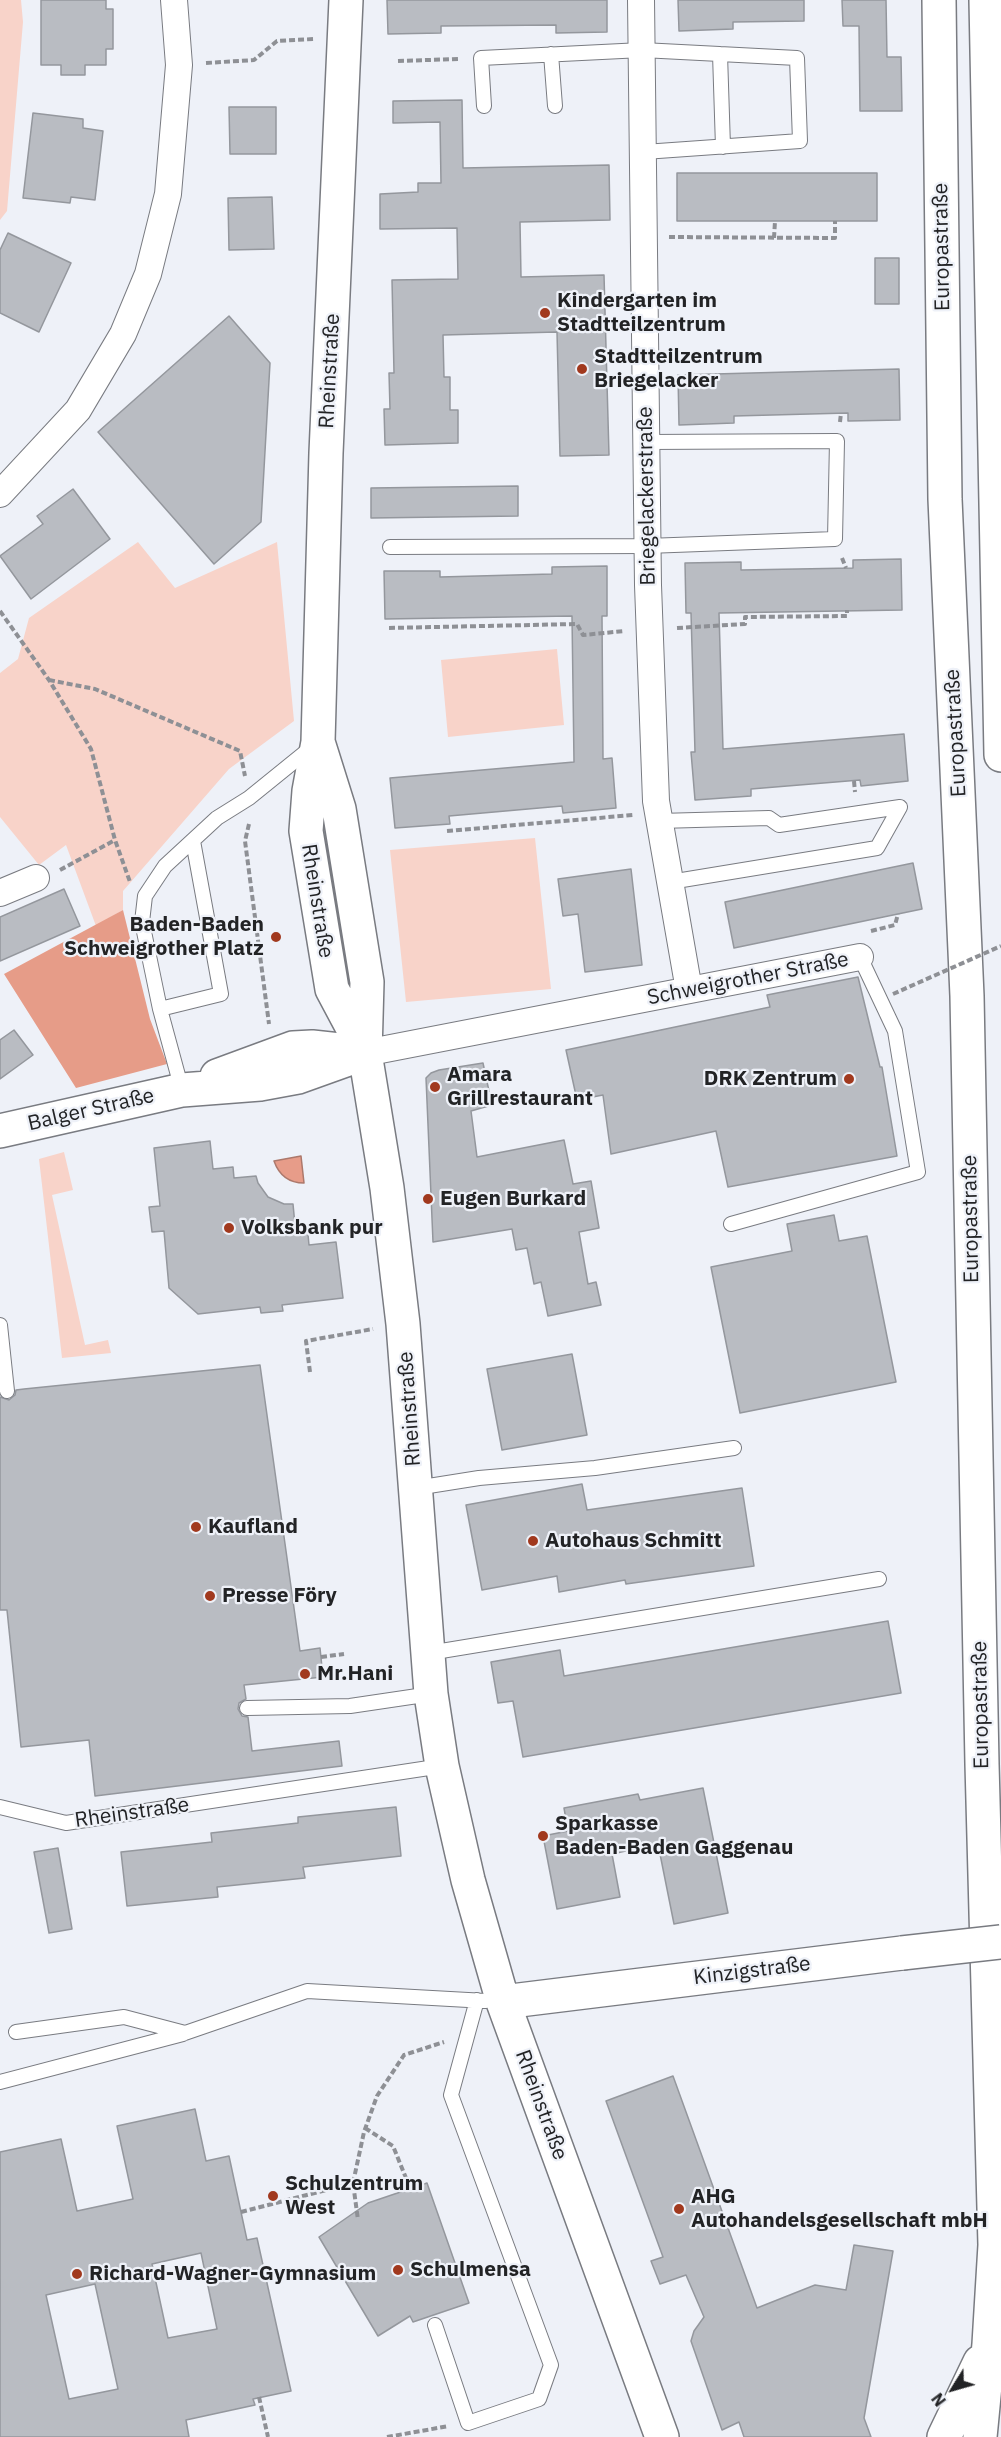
<!DOCTYPE html>
<meta charset="utf-8">
<style>
body{margin:0}
#map{position:relative;width:1001px;height:2437px;overflow:hidden;background:#eef1f8;font-family:"IBM Plex Sans",sans-serif}
canvas{display:block}
.north{position:absolute;left:923px;top:2359px;width:60px;height:60px;-webkit-text-stroke:4px #eef1f8;paint-order:stroke;rotate:233deg;font-size:16px;font-weight:700;line-height:24px;text-align:center;color:#222325}
.north::after{content:'';display:block;margin:auto;width:21px;height:27px;background:#222325;clip-path:polygon(50% 0,100% 100%,50% 72%,0 100%)}
</style>
<div id="map">
<canvas width="1001" height="2437"></canvas>
<div class="north">N</div>
</div>
<script>
const ctx = document.querySelector('canvas').getContext('2d');
ctx.lineJoin = 'round';
function fill(path, color) { ctx.fillStyle = color; ctx.fill(path, 'evenodd'); }
function trace(path, color, width, dash) { ctx.strokeStyle = color; ctx.lineWidth = width; ctx.lineCap = dash ? 'butt' : 'round'; ctx.setLineDash(dash || []); ctx.stroke(path); }
function drawText(font, color, halo, rows, align = 'center') {
  ctx.font = font + ' "IBM Plex Sans",sans-serif'; ctx.lineWidth = 4.5; ctx.setLineDash([]); ctx.textBaseline = 'middle'; ctx.strokeStyle = halo; ctx.fillStyle = color; for (const [text, x, y, turn = 0] of rows) {
    ctx.save(); ctx.translate(x, y); ctx.rotate((+turn || 0) * Math.PI / 180); ctx.textAlign = isNaN(turn) ? turn : align; if (halo) ctx.strokeText(text, 0, 0); ctx.fillText(text, 0, 0); ctx.restore();
  }
}
fill(new Path2D(`
 M0 0H21L23 22 7 211 0 220Z
 M138 542 175 588 277 542 294 721 229 769 123 891V910L96 926 66 845 39 865 0 817V673L18 659 29 618Z
 M557 649 564 725 448 737 441 660Z
 M535 838 551 989 406 1002 390 850Z
 M64 1152 73 1190 52 1195 85 1345 108 1340 111 1353 62 1358 39 1159Z`), '#f8d3c9');
fill(new Path2D(`
 M123 910 150 1019 167 1064 76 1088 4 974Z`), '#e69c88');
const water = new Path2D(`
 M301 1156 304 1183C289 1183 279 1175 274 1161Z`);
fill(water, '#e79c89');
trace(water, '#ac786b', 1.5);
const building = new Path2D(`
 M41 0H106V9H113V49H106V65H85V75H61V65H41Z
 M387 0H607V32L556 33V25L441 26V33L388 34Z
 M678 0H804V21L733 22V29L679 31Z
 M842 0H886L887 57H901L902 111H860L859 26H843Z
 M462 100 463 168 609 165 610 220 520 222 521 277 604 275 609 455 560 456 557 332 443 335 444 377H450V410H458V443L385 445 384 409H390L389 373H394L392 280 458 279 457 228 380 229V194L418 192V183H441L440 122 393 123V101Z
 M229 107H276V154H230Z
 M33 113 83 119V128L103 131 95 200 71 197 70 203 23 198Z
 M677 173H877V221H677Z
 M272 197 274 249 229 250 228 198Z
 M8 233 71 263 39 332 0 313V250Z
 M875 258H899V304H875Z
 M229 316 270 363 261 522 214 564 98 432Z
 M899 369 900 420 848 421V413L734 416V423L679 425 678 375Z
 M518 486V516L371 518V488Z
 M73 489 110 539 31 599 0 556 43 524 37 516Z
 M901 559 902 610 719 613 723 749 904 734 908 781 861 786 860 780 751 789V796L695 800 691 752H695L691 613H686L685 563 741 562V570L853 568V560Z
 M607 566V616H602L603 759 612 758 616 808 563 813 562 806 449 816 450 824 395 828 390 778 574 762 572 616 385 619 384 571H440V577L552 574V567Z
 M913 863 922 909 734 948 725 902Z
 M631 869 642 965 585 972 578 914 563 916 558 879Z
 M64 889 80 926 0 961V917Z
 M858 977 880 1067H882L897 1156 728 1187 716 1131 611 1154 603 1095 577 1100 566 1050 770 1007 767 995Z
 M14 1030 33 1055 0 1079V1040Z
 M483 1063 492 1105 471 1111 477 1157 564 1140 573 1184 591 1181 599 1228 579 1232 588 1284 596 1282 601 1305 548 1316 541 1282 534 1284 527 1248 516 1250 512 1229 433 1242 426 1078 431 1073 439 1070Z
 M210 1141 213 1169 233 1167 234 1178 256 1176 258 1183 268 1197 284 1204H293L295 1225 307 1224 309 1245 336 1242 343 1298 282 1305 283 1311 261 1313 260 1307 198 1314 169 1288 164 1231 152 1232 149 1207 160 1206 154 1148Z
 M834 1215 839 1241 867 1236 896 1382 740 1413 711 1267 792 1251 787 1224Z
 M572 1354 587 1435 502 1450 487 1369Z
 M260 1365 300 1651 320 1648 323 1677 244 1685 246 1699 239 1703 238 1709 242 1716 248 1717 252 1751 339 1741 342 1766 95 1796 89 1740 21 1747 7 1610H0V1397L9 1400 15 1395 16 1390 24 1389Z
 M582 1484 587 1510 742 1488 754 1566 626 1584 625 1580 559 1592 557 1576 482 1590 466 1505Z
 M888 1621 901 1693 523 1757 513 1701 498 1703 491 1662 560 1650 564 1676Z
 M703 1788 728 1913 674 1924 658 1844 612 1854 620 1897 557 1909 543 1836 568 1831 564 1808 638 1794 640 1800Z
 M396 1807 401 1856 303 1867 305 1878 217 1887 218 1897 127 1906 121 1852 212 1842 211 1833 298 1823V1817Z
 M58 1848 72 1929 49 1933 34 1852Z
 M673 2076 757 2308 815 2285 846 2290 854 2245 893 2251 864 2418 871 2437H744L739 2422 722 2430 691 2341 694 2331 704 2317 686 2275 660 2284 651 2261 663 2257 606 2101Z
 M195 2109 206 2161 229 2156 247 2240 257 2238 291 2391 253 2399 255 2405 186 2420 189 2437H0V2152L61 2139 77 2211 133 2199 117 2126ZM201 2253 217 2329 168 2338 152 2264ZM95 2284 118 2389 69 2399 46 2295Z
 M427 2183 469 2303 413 2322 410 2316 378 2336 319 2237 368 2203Z`);
fill(building, '#b9bcc2');
trace(building, '#94979d', 1.5);
const lane = new Path2D(`
 M551 54 555 106
 M720 54 723 147
 M484 106 481 58 642 50 797 58 800 141 644 152
 M390 547 647 546 835 539 837 441 647 442
 M659 821 769 818 779 825 900 807 877 848 670 882
 M160 1009 221 994 193 841
 M182 1090 160 1009 142 922 145 896 165 866 217 818 249 798 312 747
 M731 1224 918 1172 895 1031 860 957
 M0 1325 7 1391
 M416 1488 479 1478 595 1468 734 1448
 M429 1653 879 1579
 M247 1708 350 1706 431 1694
 M0 1807 66 1823 442 1766
 M16 2032 124 2017 185 2033 307 1991 486 2001
 M0 2082 183 2034
 M435 2325 468 2423 539 2399 551 2365 451 2095 477 2000`);
const street = new Path2D(`
 M641 0 648 585 656 801 689 990
 M0 494 78 410 123 334 148 274 168 194 179 65 174 0
 M0 893 36 878
 M365 1053 860 957`);
const secondary = new Path2D(`
 M346 0 326 453 318 742 309 791 306 831 332 989 365 1051
 M318 742 339 809 367 982 365 1053 387 1188 403 1324 431 1694 442 1766 468 1880 503 2002 662 2437
 M217 1076 293 1048 312 1047 358 1052
 M0 1131 182 1090 260 1084 298 1077 365 1053
 M503 2002 902 1953`);
const primary = new Path2D(`
 M939 0 945 499 967 996 982 1764 995 2245 989 2344 980 2437
 M986 0 1001 755
 M944 2437 980 2362`);
trace(lane, '#797b81', 16);
trace(street, '#797b81', 28);
trace(secondary, '#797b81', 36);
trace(primary, '#797b81', 36);
trace(new Path2D(`
 M398 61 459 59
 M206 63 254 60 277 41 314 39
 M669 237 835 238V221
 M774 238 775 221
 M840 422 841 413
 M842 558 846 568
 M0 611 49 680 91 749 115 840 130 882
 M389 628 577 624 583 635 625 631
 M677 628 745 624V617L847 616V610
 M49 680 95 689 240 751 245 776
 M854 781 855 792
 M249 824 245 841 269 1024
 M447 831 633 815
 M60 870 115 840
 M871 931 895 925 898 914
 M310 1372 306 1341 373 1329
 M321 1657 344 1654
 M365 2128 393 2146 410 2188
 M353 2183 364 2132 377 2096 404 2055 444 2042
 M241 2212 353 2183 358 2220
 M259 2397 268 2437
 M387 2437 449 2426`), '#8e9095', 4, [6, 3]);
trace(lane, '#fff', 14);
trace(street, '#fff', 26);
trace(secondary, '#fff', 33);
trace(primary, '#fff', 33);
const secondaryBridge = new Path2D(`
 M902 1953 1001 1942`);
trace(secondaryBridge, '#797b81', 36, []);
trace(new Path2D(`
 M893 994 1001 946`), '#8e9095', 4, [6, 3]);
trace(secondaryBridge, '#fff', 33);
for (const [x, y, r, color] of [
 [545,313,6,"#a1391e"],
 [582,369,6,"#a1391e"],
 [276,937,6,"#a1391e"],
 [849,1079,6,"#a1391e"],
 [435,1087,6,"#a1391e"],
 [428,1199,6,"#a1391e"],
 [229,1228,6,"#a1391e"],
 [196,1527,6,"#a1391e"],
 [533,1541,6,"#a1391e"],
 [210,1596,6,"#a1391e"],
 [305,1674,6,"#a1391e"],
 [543,1836,6,"#a1391e"],
 [273,2196,6,"#a1391e"],
 [679,2209,6,"#a1391e"],
 [398,2270,6,"#a1391e"],
 [77,2274,6,"#a1391e"]
]) { const dot = new Path2D(); dot.arc(x, y, r, 0, 2 * Math.PI); ctx.fillStyle = color; ctx.fill(dot); trace(dot, '#eef1f8', 2); }
drawText('21px', '#222325', '#eef1f8', [
 ["Europastraße",942,247,-91],
 ["Rheinstraße",330,371,-87],
 ["Briegelackerstraße",647,496,-91],
 ["Europastraße",956,733,-93],
 ["Rheinstraße",317,901,81],
 ["Schweigrother Straße",748,979,-11],
 ["Balger Straße",91,1110,-13],
 ["Europastraße",971,1219,-91],
 ["Rheinstraße",410,1409,-94],
 ["Europastraße",981,1705,-91],
 ["Rheinstraße",132,1813,-8],
 ["Kinzigstraße",752,1971,-7],
 ["Rheinstraße",541,2105,70]
]);
drawText('bold 21px', '#222325', '#eef1f8', [
 ["Kindergarten im",557,301],
 ["Stadtteilzentrum",557,325],
 ["Stadtteilzentrum",594,357],
 ["Briegelacker",594,381],
 ["Baden-Baden",264,925,"right"],
 ["Schweigrother Platz",264,949,"right"],
 ["Amara",447,1075],
 ["Grillrestaurant",447,1099],
 ["DRK Zentrum",837,1079,"right"],
 ["Eugen Burkard",440,1199],
 ["Volksbank pur",241,1228],
 ["Kaufland",208,1527],
 ["Autohaus Schmitt",545,1541],
 ["Presse Föry",222,1596],
 ["Mr.Hani",317,1674],
 ["Sparkasse",555,1824],
 ["Baden-Baden Gaggenau",555,1848],
 ["Schulzentrum",285,2184],
 ["West",285,2208],
 ["AHG",691,2197],
 ["Autohandelsgesellschaft mbH",691,2221],
 ["Schulmensa",410,2270],
 ["Richard-Wagner-Gymnasium",89,2274]
], 'left');
</script>
